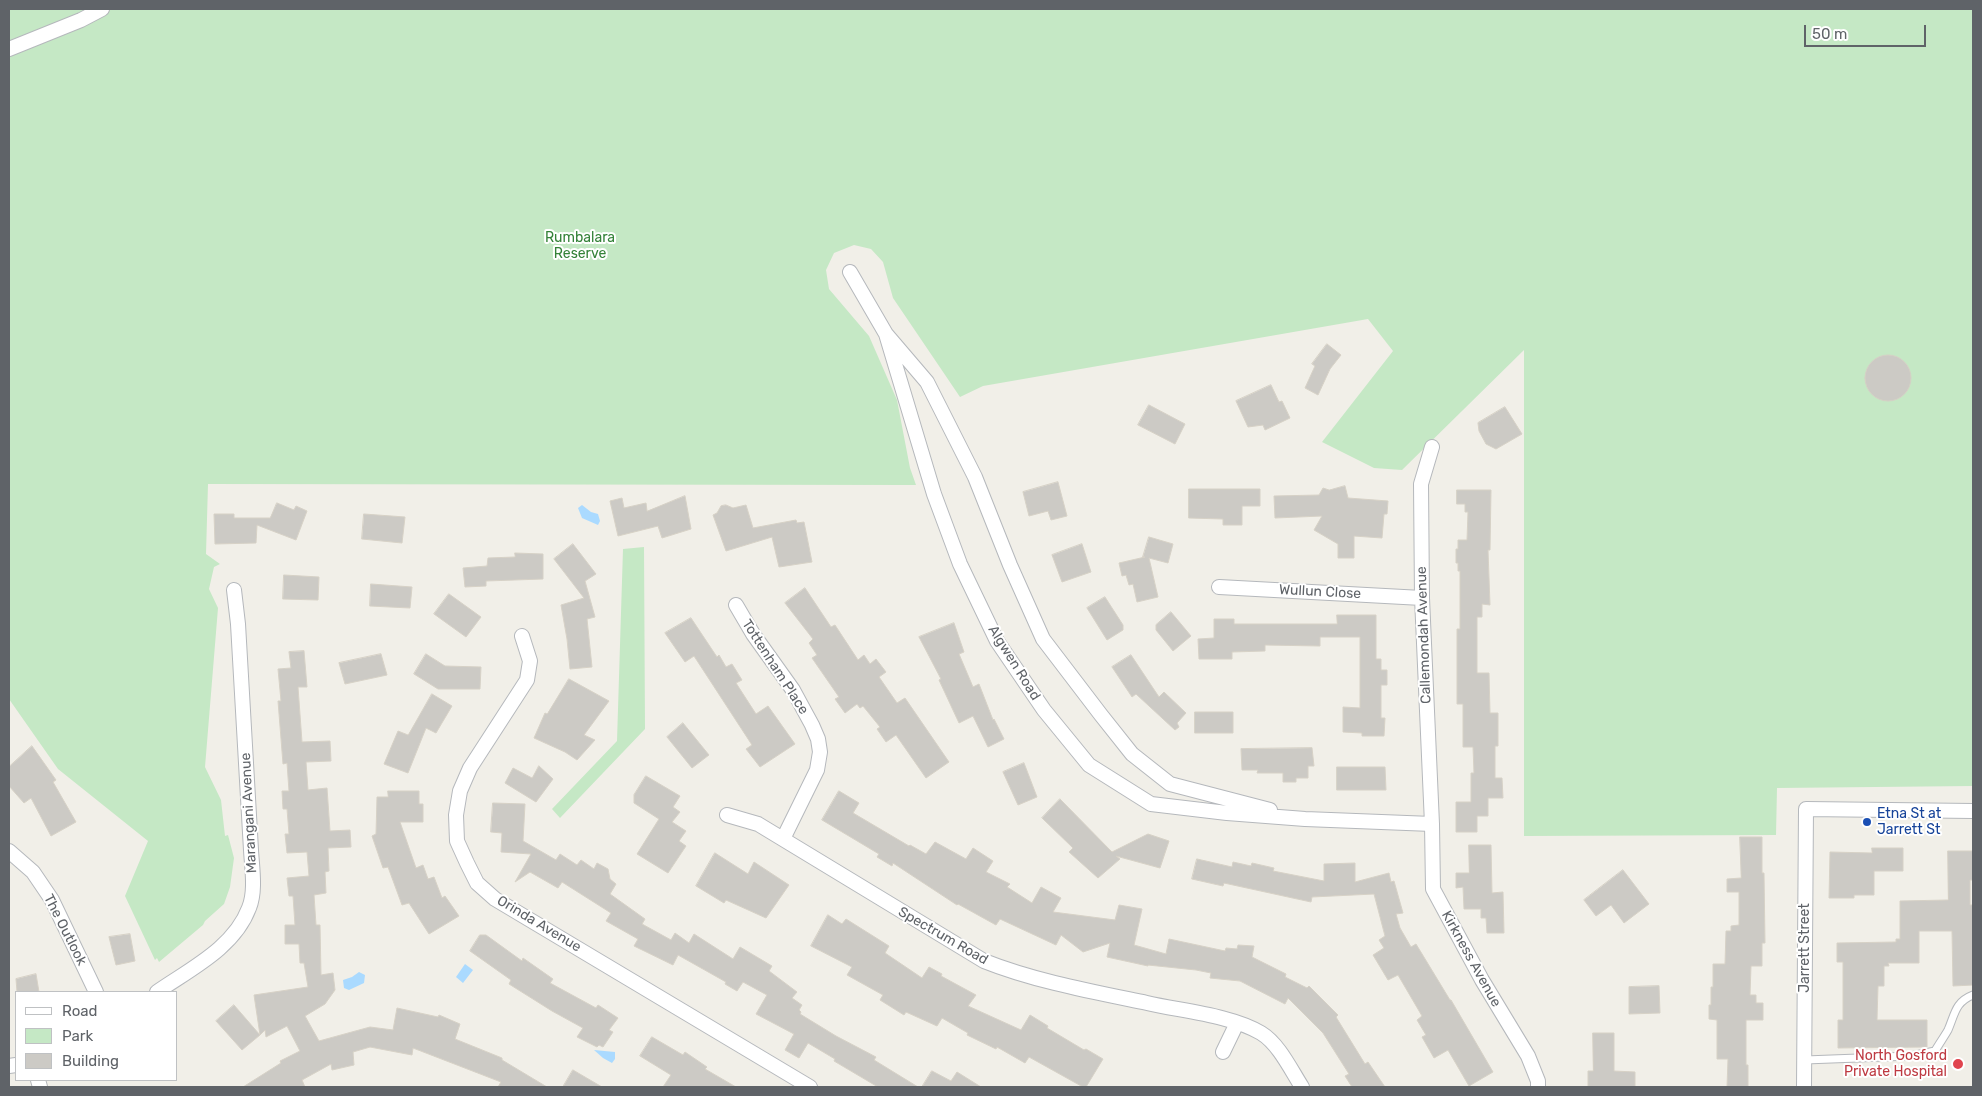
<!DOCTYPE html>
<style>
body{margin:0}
#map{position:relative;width:1982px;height:1096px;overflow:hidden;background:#f1efe8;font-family:Rubik,sans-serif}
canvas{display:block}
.frame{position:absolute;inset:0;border:10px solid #5f6368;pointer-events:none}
.legend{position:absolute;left:15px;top:991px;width:162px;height:90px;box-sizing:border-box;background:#fff;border:1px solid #bfc1c3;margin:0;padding:6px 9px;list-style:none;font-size:15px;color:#5f6368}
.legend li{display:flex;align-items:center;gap:10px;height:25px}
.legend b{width:25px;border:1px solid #bfc1c3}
.scale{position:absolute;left:1804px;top:25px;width:122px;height:22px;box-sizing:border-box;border:2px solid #5f6368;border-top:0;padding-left:6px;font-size:15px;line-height:18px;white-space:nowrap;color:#5f6368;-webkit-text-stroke:4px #fff;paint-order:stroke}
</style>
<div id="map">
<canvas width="1982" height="1096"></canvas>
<div class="frame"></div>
<ul class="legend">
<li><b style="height:6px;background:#fff"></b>Road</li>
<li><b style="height:14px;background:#c5e8c5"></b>Park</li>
<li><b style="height:14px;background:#cccac5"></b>Building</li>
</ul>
<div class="scale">50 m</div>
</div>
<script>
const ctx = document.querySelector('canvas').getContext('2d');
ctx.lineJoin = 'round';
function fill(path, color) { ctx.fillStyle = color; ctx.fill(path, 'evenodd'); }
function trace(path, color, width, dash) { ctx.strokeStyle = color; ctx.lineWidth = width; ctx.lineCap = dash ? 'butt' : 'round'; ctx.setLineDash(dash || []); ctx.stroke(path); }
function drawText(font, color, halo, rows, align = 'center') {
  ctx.font = font + ' Rubik,sans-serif'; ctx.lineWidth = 4; ctx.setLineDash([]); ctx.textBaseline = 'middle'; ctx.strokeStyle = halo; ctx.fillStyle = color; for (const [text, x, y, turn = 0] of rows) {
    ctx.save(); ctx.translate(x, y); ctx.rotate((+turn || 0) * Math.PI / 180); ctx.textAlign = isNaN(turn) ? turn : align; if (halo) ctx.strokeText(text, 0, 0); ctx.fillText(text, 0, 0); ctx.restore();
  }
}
fill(new Path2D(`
 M9 9H1973V786L1777 788 1776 835 1524 836V350L1402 470 1374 468 1322 442 1393 351 1368 319 983 386 960 397 893 298 883 262 871 249 854 245 834 253 826 270 829 289 869 336 897 400 910 468 916 485 208 484 206 554 220 564 214 567 209 589 218 608 205 767 221 800 225 836 228 835 234 858 230 887 224 904 205 921 203 925 159 962 157 958 155 960 125 896 148 841 58 769 9 699Z
 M644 547 645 729 560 818 552 809 617 741 623 549Z`), '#c5e8c5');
fill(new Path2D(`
 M582 505 591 512 598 514 600 521 598 525 582 518 578 508Z
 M465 964 473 970 463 983 456 977Z
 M359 972 365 975 364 983 349 990 344 988 343 980 352 977Z
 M594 1050 615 1052V1059L612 1063 603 1058Z`), '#aadaff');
const building = new Path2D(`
 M1327 344 1341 355 1330 369 1318 395 1305 388 1315 366 1312 364Z
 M1865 378a23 23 0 1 1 46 0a23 23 0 1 1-46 0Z
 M1271 385 1279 402 1282 401 1290 418 1265 430 1263 425 1248 427 1236 401Z
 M1149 405 1185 424 1175 444 1138 425Z
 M1505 407 1522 434 1496 449 1486 444 1479 431 1478 423Z
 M1058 482 1067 516 1051 520 1048 511 1029 516 1023 492Z
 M1345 486 1348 498 1388 501 1387 514H1384L1382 538 1354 536V558H1338V544L1314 530 1322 516 1275 518 1274 496 1319 495 1323 488 1329 490Z
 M1189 489H1260V506H1242V525H1223V519L1189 518Z
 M1457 490H1491L1490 550H1488L1490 605 1482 604V617H1477V673H1489L1490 713H1498V746H1495V778H1502L1503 798H1488V816H1477V832H1456V802H1471V773H1474L1473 747H1463V704H1457V629H1460V571H1458V563H1456V549H1458V540H1467L1468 512H1465V504H1457Z
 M685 496 691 529 662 538 658 526 618 536 610 501 622 498 624 508 646 503 647 511Z
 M277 503 294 510 296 506 307 511 296 540 257 525 256 543 215 544 214 514H234V518H270Z
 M726 505 733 508 746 505 753 528 796 520 797 523 804 522 812 562 779 567 772 537 726 551 713 515 717 513 721 506Z
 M364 514 405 517 402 543 362 539Z
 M1149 537 1173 544 1168 563 1149 558 1158 597 1137 602 1133 584 1129 585 1126 575 1122 576 1119 563 1145 557H1143Z
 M573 544 596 574 585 581 595 617 587 619 592 667 570 669 567 639 561 605 584 598 554 559Z
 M1082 544 1091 572 1062 582 1052 555Z
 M515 553 543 554V579L486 581V586L465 587 463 568 487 566 488 558 515 557Z
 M284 575 319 577 318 600 283 599Z
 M371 584 412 587 410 608 370 606Z
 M805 588 831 627 835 625 858 660 864 655 870 664 876 659 886 672 879 677 897 703 905 698 949 762 926 778 896 735 886 742 877 729 880 727 863 706 860 708 857 704 845 713 835 699 839 697 812 658 817 655 809 643 813 639 785 603Z
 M449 594 481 617 466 637 434 614Z
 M1105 597 1123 625V630L1107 640 1087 608Z
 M1171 612 1191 636 1173 651 1156 630V625Z
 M1337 615H1376V659H1381V670H1387V685H1381V718H1385L1384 736H1362V733L1343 732V707L1360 708V637H1320V646L1265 645V651L1232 652V659H1199L1198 639 1214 638V619H1234V624H1337Z
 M691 618 717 657 719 655 726 667 732 664 742 680 736 683 756 714 768 706 795 744 760 767 746 749 752 745 694 656 685 662 665 633Z
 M954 623 964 652 959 654 973 687 979 684 993 720 994 719 1004 739 988 747 973 716 959 723 939 680 941 679 919 637Z
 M304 651 307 687H298L302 742 330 741 331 761 306 762 308 790 327 788 330 831 350 830 351 847 328 848 329 871 325 872 326 893 314 895 316 925H320L321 975 333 973 335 990 325 1004 305 1016 319 1041 370 1027 393 1030 397 1008 438 1017 439 1015 460 1024 455 1039 502 1058V1060L547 1087H498L501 1082 413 1048 412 1055 370 1047 353 1052 354 1065 332 1070 331 1064 302 1080 305 1087H243L281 1063 280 1061 300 1051 287 1026 266 1037 265 1030 260 1035 254 995 308 987 304 963H300L299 944H285V925H295L293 896H289L287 878 309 876 307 852 287 853 285 834H289L287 809H283L282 791H289L287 763 283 764 278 701H281L278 669 291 668 289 652Z
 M381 654 387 675 345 684 339 663Z
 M426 654 445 666 481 667 480 689H438L414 674Z
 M1131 655 1159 697 1164 692 1186 713 1177 723 1179 727 1175 730 1136 694 1132 697 1112 667Z
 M569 679 609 701 584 735 595 740 577 760 565 752 534 738 545 713 547 714Z
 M432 694 452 706 436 733 426 728 408 773 384 764 398 731 408 735Z
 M1195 712H1233V733H1195Z
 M683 723 709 755 692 768 667 737Z
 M32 746 56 780 53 782 76 822 51 836 31 798 24 803 9 786V767Z
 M1312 748 1314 766H1308V778H1296V782H1283V773H1257L1258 770H1242L1241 749Z
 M1024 763 1037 797 1018 805 1003 772Z
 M539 766 553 779 536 802 505 783 513 768 532 778Z
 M1337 767H1385L1386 790H1337Z
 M646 776 680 796 673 807 680 812 672 822 686 831 679 841 686 846 668 873 637 854 659 819 634 803V795Z
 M388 791H419V804H423V822H400L416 868 423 865 428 879 434 877 442 898 445 896 459 916 429 934 409 903 402 905 388 867 383 868 372 836 376 834 377 797H388Z
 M839 791 859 803 853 813 909 846 910 845 926 854 935 842 966 859 973 848 993 861 986 872 1010 884 1007 887 1032 903 1041 887 1061 898 1053 912 1115 920 1119 905 1142 909 1134 945 1166 954 1169 939 1225 951 1226 948 1237 949 1238 945 1254 946 1252 957 1286 974 1285 977 1307 988 1309 986 1338 1015 1336 1017 1365 1064 1368 1062 1385 1087H1352L1345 1076 1349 1074 1323 1033 1288 998 1285 1004 1240 981 1210 978 1211 973 1196 970 1148 965V966L1107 957 1110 943 1083 952 1061 935 1056 945 1000 919 996 925 958 904 957 905 893 863 892 866 877 857 879 854 822 820Z
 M1060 799 1112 852 1148 834 1169 841 1160 868 1116 856 1120 859 1098 878 1069 852 1073 848 1042 818Z
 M493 803 525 804 523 841 556 860 560 854 577 865 581 860 594 869 597 863 608 869 610 879 616 884 610 894 645 919 642 924 671 940 675 933 689 943 694 934 733 959 740 947 772 966 769 971 797 992 792 998 802 1005 799 1010 801 1012 800 1014 836 1036 876 1057 874 1060 918 1087H878L834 1061 835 1059 808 1043 799 1058 785 1050 794 1034 756 1014 767 995 743 982 737 991 725 984 726 982 678 955 673 965 634 946 638 939 606 921 611 913 562 882 558 888 530 872 515 882 531 854 501 852 502 833 491 832Z
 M1740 837H1762V873H1764L1765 943H1762V966H1751L1750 995H1756V1003H1763V1020H1746V1065H1748V1087H1727L1728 1059H1717V1020L1709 1019V1005H1711V987H1713V964H1725L1726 931H1731V926L1739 925V892H1727V879L1741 878Z
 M1469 845H1491L1492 893 1503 892 1504 933H1487L1486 918H1481V909H1464L1463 887 1456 888V873H1469Z
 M1872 848H1903V871H1874V895H1854V898H1829L1830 852 1872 853Z
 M1948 851H1973V880H1970V905H1973V985L1953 986 1952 931H1919V963H1888L1889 966H1884V986H1878L1877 1020H1927V1047L1838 1048V1020H1843V962H1837V943L1896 942V939H1900V901L1948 900Z
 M715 853 748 874 754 862 789 885 766 918 726 900 724 903 696 886Z
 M1197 859 1232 867 1233 862 1251 866 1252 863 1274 868 1273 871 1324 881V864L1355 863V882L1389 873 1391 882 1394 881 1403 913 1396 914 1400 928 1411 947 1416 944 1450 1000H1451L1493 1072 1469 1086 1448 1050 1434 1058 1422 1037 1426 1035 1417 1020 1422 1016 1398 975 1388 980 1373 955 1384 948 1379 940 1385 936 1374 894 1312 897 1311 902 1224 883 1223 886 1192 879Z
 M1623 870 1649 904 1624 923 1611 905 1596 916 1584 900Z
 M828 915 842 924 846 919 889 946 885 953 922 978 929 967 942 974 941 976 976 995 968 1006 1021 1030 1030 1015 1048 1026 1047 1028 1084 1050 1086 1049 1103 1059 1086 1087H1083L1029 1057 1025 1063 997 1047 996 1049 967 1035 968 1033 942 1018 937 1026 906 1012 904 1015 880 1000 883 995 847 975 852 967 811 946Z
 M130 934 135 961 116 965 109 937Z
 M480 935H486L522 961 523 958 553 979 550 983 596 1008 598 1005 618 1018 609 1030 613 1032 603 1047 599 1045 597 1047 577 1037 583 1028 552 1011 509 984 511 980 470 951Z
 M36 974 39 992H17L16 979Z
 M1659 986 1660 1013 1629 1014V987Z
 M234 1005 260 1035 242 1050 216 1021Z
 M1593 1033H1614V1071L1635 1072V1087H1588V1071H1593Z
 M652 1037 683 1055 685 1052 707 1067 705 1069 736 1087H663L671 1075 640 1056Z
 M573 1070 602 1087H563Z
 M932 1071 951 1081 957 1072 981 1087H922Z`);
fill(building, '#cccac5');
trace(building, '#d6d1c6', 1);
const service = new Path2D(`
 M1805 1060 1911 1056 1935 1051C1939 1044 1944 1037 1948 1030 1955 1014 1955 1002 1973 995`);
const minor = new Path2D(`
 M9 49 81 20 102 9
 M850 272 886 334 927 382 975 477 1010 565 1043 639 1101 715 1132 754 1170 784 1270 810
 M886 334 934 494 960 564 997 641 1044 710 1089 765 1151 804 1227 813 1305 819 1432 824
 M1432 447 1421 484 1422 598 1432 824 1433 889 1482 980 1528 1056 1538 1081V1087
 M1219 587 1422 598
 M736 605 753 634 793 690 812 725 818 739 820 752 817 770 783 839
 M522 636 530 661 527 680 470 768 460 791 456 815 457 841 467 863 477 883 495 899 810 1087
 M727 815 758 824 984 961C1034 981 1094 992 1147 1003 1181 1011 1231 1015 1261 1033 1279 1044 1291 1070 1302 1087
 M9 851 33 872 52 900 96 992
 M157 992C190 969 234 948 249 908 256 891 252 868 251 850L238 624 234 590
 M1223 1052 1237 1023
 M9 1066 16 1065
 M38 1080 40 1087
 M1804 1087 1806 809 1973 811`);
trace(service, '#b5b8bc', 9);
trace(minor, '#b5b8bc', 16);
trace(service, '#fff', 7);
trace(minor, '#fff', 14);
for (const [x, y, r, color] of [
 [1867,822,5,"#1a4fb4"],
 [1958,1064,6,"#e0444e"]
]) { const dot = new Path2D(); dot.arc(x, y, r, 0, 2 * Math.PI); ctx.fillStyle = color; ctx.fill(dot); trace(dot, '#fff', 2); }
drawText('14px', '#348238', '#fff', [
 ["Rumbalara",580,238],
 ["Reserve",580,254]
]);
drawText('14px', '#5f6368', '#fff', [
 ["Wullun Close",1320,592,3],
 ["Callemondah Avenue",1424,635,-92],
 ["Algwen Road",1014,663,58],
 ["Tottenham Place",775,667,57],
 ["Marangani Avenue",249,813,-93],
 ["Orinda Avenue",539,924,31],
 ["The Outlook",65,930,63],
 ["Spectrum Road",943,936,30],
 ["Jarrett Street",1805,948,-90],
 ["Kirkness Avenue",1471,959,61]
]);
drawText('14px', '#164399', '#fff', [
 ["Etna St at",1877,814],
 ["Jarrett St",1877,830]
], 'left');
drawText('14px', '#be3a42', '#fff', [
 ["North Gosford",1947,1056],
 ["Private Hospital",1947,1072]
], 'right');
</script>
